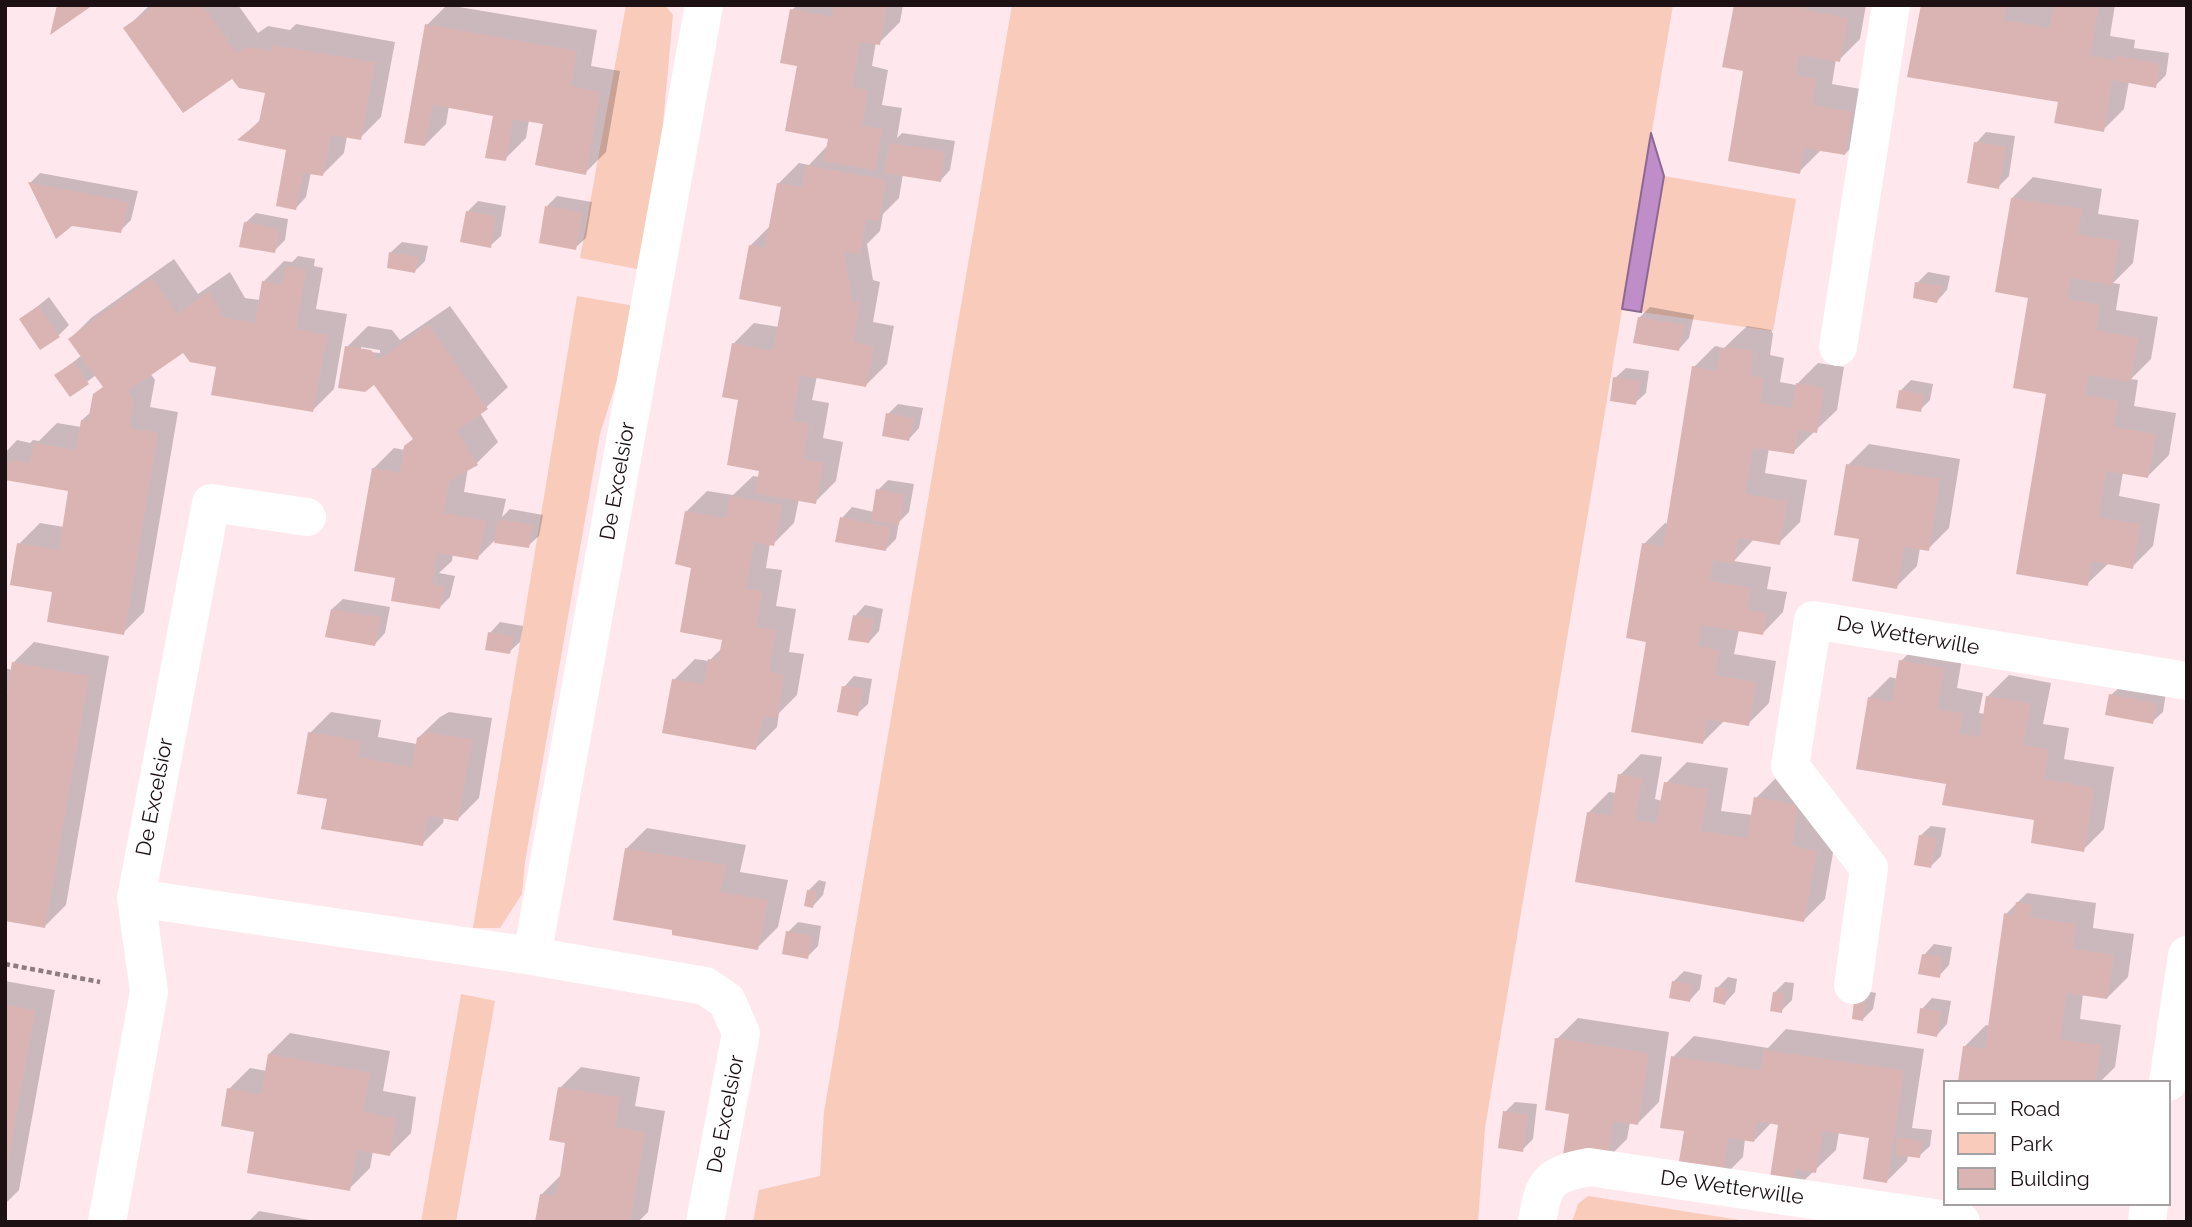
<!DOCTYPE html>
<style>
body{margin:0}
#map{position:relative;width:2192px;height:1227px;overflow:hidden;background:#fee7ed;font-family:Raleway,sans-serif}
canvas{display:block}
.frame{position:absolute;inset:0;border:7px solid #1d1114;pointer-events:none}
.legend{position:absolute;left:1943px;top:1080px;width:228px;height:126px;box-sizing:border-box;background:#fff;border:2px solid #a5a0a1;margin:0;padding:9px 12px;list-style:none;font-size:21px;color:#1d1114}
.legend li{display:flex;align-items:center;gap:14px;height:35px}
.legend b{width:35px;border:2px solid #a5a0a1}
</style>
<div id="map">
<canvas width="2192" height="1227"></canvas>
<div class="frame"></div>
<ul class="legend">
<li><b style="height:9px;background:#fff"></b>Road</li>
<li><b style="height:19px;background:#f9cbbb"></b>Park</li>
<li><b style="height:19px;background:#dab4b3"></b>Building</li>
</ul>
</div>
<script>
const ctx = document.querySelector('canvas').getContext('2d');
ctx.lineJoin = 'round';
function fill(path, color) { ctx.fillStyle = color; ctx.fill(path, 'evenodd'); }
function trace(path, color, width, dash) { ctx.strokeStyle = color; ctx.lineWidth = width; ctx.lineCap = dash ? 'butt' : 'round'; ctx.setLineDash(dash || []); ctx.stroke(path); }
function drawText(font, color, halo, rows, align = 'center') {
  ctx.font = font + ' Raleway,sans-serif'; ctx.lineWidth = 5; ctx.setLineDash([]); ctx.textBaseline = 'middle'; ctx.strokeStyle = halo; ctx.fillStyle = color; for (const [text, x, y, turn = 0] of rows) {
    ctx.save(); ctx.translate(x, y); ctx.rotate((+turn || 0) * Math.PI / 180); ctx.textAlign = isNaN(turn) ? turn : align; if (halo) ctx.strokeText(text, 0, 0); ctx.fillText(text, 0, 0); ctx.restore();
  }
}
fill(new Path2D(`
 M626 5H665L673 15 656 200 642 270 580 258Z
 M1012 5H1673L1485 1128 1478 1222H753L759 1190 820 1176 824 1112Z
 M1664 176 1796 199 1773 331 1641 312Z
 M577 296 635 306 627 348 600 434 525 862 522 894 500 928H473Z
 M461 994 495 1001 456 1222H421Z
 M1588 1196 1752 1222H1572L1578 1204Z`), '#f9cbbb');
const water = new Path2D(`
 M1651 133 1664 176 1641 312 1622 309Z`);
fill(water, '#bf8dc8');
trace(water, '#8e6892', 2);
fill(new Path2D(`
 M150 5H238L258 33 268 26 290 30 296 24 395 42 381 117 360 138 347 136 344 153 323 174 311 172 306 197 296 208 288 149 241 139 262 118 267 91 125 29Z
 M447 5 597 30 591 66 620 71 606 152 585 173 545 123 529 120 526 138 505 159 495 115 449 106 446 124 425 145 427 25Z
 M797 5H903L900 22 879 43 876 42 872 66 888 70 882 105 902 108 897 138 902 133 955 141 950 170 940 181 903 174 899 198 883 214 880 231 867 244 873 280 880 282 873 322 894 326 887 364 866 385 817 376 812 400 829 403 823 438 843 442 836 481 815 502 799 499 794 523 773 544 770 543 766 568 782 570 776 606 796 609 789 652 804 654 797 695 779 713 777 727 756 748 674 680 695 659 709 661 722 648 724 638 693 566 686 512 707 491 733 495 753 476 760 477 761 470 740 398 733 344 754 323 779 327 783 306 750 246 771 225 778 184 799 163 809 165 829 144 830 137 799 64 792 10Z
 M1735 5H1866L1860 39 1839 60 1836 59 1832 84 1872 91 1866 133 1845 154 1820 151 1799 172 1745 70Z
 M1923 5H2115L2110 36 2135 40 2134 48 2169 53 2166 75 2155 86 2129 81 2124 109 2103 130Z
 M1986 132 2015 136 2009 176 1998 187 1976 143Z
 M40 173 138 191 131 220 120 231 30 183Z
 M2033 177 2102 189 2098 214 2139 220 2133 263 2113 283 2120 284 2116 310 2158 317 2151 359 2131 379 2138 380 2134 406 2176 413 2169 455 2148 476 2123 472 2119 496 2160 504 2153 546 2132 567 2109 563 2087 584 2048 393 2012 198Z
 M557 196 592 202 586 238 575 248 547 206Z
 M478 201 506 206 501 236 490 246 467 212Z
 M256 213 288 219 285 240 274 251 245 223Z
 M402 242 428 246 425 261 415 271 391 252Z
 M298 256 315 259 314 266 323 268 316 309 347 314 334 389 313 410 183 350 150 373 155 380 150 407 178 412 144 612 123 633 54 590 19 544 40 523 64 527 70 489 5 478V453L17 440 30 443 33 440 39 441 57 423 81 427 82 420 92 411 95 395 104 386 96 375 70 395 57 375 82 355 70 339 91 318 174 259 198 294 230 272 245 298 260 300 263 282 284 261 292 262Z
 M1928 272 1950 276 1947 290 1937 301 1917 283Z
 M49 297 69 325 59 335 21 320Z
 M450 306 508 387 480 413 498 442 477 463 468 468 464 492 506 499 502 517 510 509 543 515 539 536 528 546 494 541 477 558 453 554 452 561 439 573 455 576 450 597 440 607 397 576 373 469 394 448 405 450 414 438 347 347 368 326 392 330 400 340ZM361 347 380 350V353L361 351Z
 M1650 307 1694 315 1689 338 1679 349 1639 318Z
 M1747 326 1771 330 1773 334 1770 355 1784 358 1780 382 1796 385 1818 363 1844 367 1837 410 1793 452 1769 448 1765 473 1807 480 1800 522 1779 543 1754 539 1734 561 1771 567 1767 589 1787 592 1783 612 1762 634 1739 630 1734 654 1776 661 1769 703 1748 724 1724 721 1703 742 1648 641 1644 544 1665 523 1668 524 1694 367 1715 346 1724 348Z
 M1626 368 1649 371 1646 393 1635 403 1615 378Z
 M1911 380 1933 384 1930 400 1920 410 1901 390Z
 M898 404 923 408 919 428 909 439 888 414Z
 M1869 444 1960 459 1949 528 1928 549 1920 548 1917 566 1896 587 1861 538 1848 465Z
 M888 480 914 484 909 512 899 522 896 539 885 550 842 518 852 507 874 512 878 490Z
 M343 599 390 607 385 633 375 644 332 609Z
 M865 605 883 609 879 631 869 642 855 616Z
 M500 622 523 626 520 642 509 652 490 633Z
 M1922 640 1964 647 1957 688 1983 693 1979 713 1985 714 1988 696 2009 675 2051 683 2043 724 2069 728 2064 759 2114 767 2104 829 2083 850 2036 818 1948 783 1869 698 1890 677 1898 679 1901 661Z
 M34 642 109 656 66 905 45 926 16 693 5 691V668L12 670 13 663Z
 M854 676 872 679 868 704 857 714 844 687Z
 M2122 685 2166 693 2163 712 2152 722 2111 695Z
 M331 712 381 720 378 737 417 744 418 738 440 717 449 712 492 718 479 798 458 819 444 817 443 823 422 844 329 798 310 733Z
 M1641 754 1662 757 1655 799 1662 801 1666 783 1687 762 1728 768 1721 811 1753 815 1756 798 1777 777 1819 784 1812 826 1837 830 1825 899 1804 920 1588 813 1609 792 1617 793 1620 775Z
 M1931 826 1946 828 1941 856 1931 866 1920 836Z
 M647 828 746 845 740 872 788 880 778 927 757 948 674 928 626 849Z
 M819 880 826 882 823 895 813 906 808 891Z
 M2027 893 2096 903 2093 928 2134 934 2128 977 2107 998 2083 994 2080 1019 2121 1025 2115 1067 2100 1082H1960L1965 1046 1986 1025 1990 1026 2006 914Z
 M798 922 821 926 818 946 807 957 788 932Z
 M1934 944 1952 947 1949 965 1939 976 1924 955Z
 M1684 971 1702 975 1700 989 1690 1000 1673 982Z
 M1728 977 1737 979 1735 992 1725 1003 1717 988Z
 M5 981 55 990 19 1190 5 1204Z
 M1785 982 1794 983 1792 1000 1781 1011 1774 993Z
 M1866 991 1876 993 1873 1009 1863 1019 1855 1002Z
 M1932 998 1951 1001 1947 1024 1937 1035 1922 1009Z
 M1578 1018 1669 1032 1659 1102 1638 1123 1630 1122 1627 1139 1606 1160 1571 1112 1557 1039Z
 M1786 1029 1924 1049 1912 1128 1932 1130 1930 1146 1919 1156 1908 1155 1907 1161 1886 1182 1871 1137 1839 1132 1836 1150 1791 1193 1780 1123 1772 1122 1754 1141 1745 1139 1743 1157 1722 1178 1686 1130 1673 1057 1694 1036 1768 1048Z
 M290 1033 390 1051 383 1091 416 1097 411 1133 390 1154 373 1151 370 1168 349 1189 256 1131 229 1089 250 1068 267 1071 269 1054Z
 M581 1067 640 1077 635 1106 665 1111 648 1212 638 1222H537L541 1195 561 1175 567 1142 560 1088Z
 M1515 1102 1537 1104 1533 1139 1522 1150 1505 1112Z
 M259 1211 321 1222H248Z`), '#0003');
fill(new Path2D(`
 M57 5H93L50 35Z
 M156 5H203L236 53 246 47 272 51 273 45 375 62 361 140 331 135 323 176 303 173 296 210 276 206 286 150 237 140 259 122 265 93 239 88 232 79 183 113 123 28Z
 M834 5H887L880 45 860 42 852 87 868 90 862 126 882 129 875 170 824 161 828 139 785 131 797 66 780 63 790 9 832 17Z
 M1734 5H1807L1806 10 1848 18 1840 62 1799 55 1795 75 1816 79 1812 105 1852 112 1845 155 1804 148 1800 174 1728 161 1743 71 1722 67Z
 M1921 5H2006L2003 20 2049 28 2054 5H2099L2090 56 2115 60 2116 56 2160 63 2156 88 2112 80 2104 132 2054 123 2058 102 1907 77Z
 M425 24 577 51 571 86 600 92 586 175 535 165 543 124 513 119 506 161 485 158 493 116 433 105 425 146 404 143Z
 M1974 142 2006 146 1999 189 1967 183Z
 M890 143 945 151 941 182 884 173Z
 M806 165 886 180 879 221 866 219 860 254 844 251 852 301 860 302 853 342 874 347 866 387 800 375 792 421 809 424 803 459 823 463 816 504 755 493 759 471 727 465 738 400 722 397 732 343 773 351 781 307 739 299 749 245 765 248 777 183 802 187Z
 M28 182 129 202 121 233 72 226 56 239Z
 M2011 198 2082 209 2078 234 2119 241 2112 285 2071 278 2067 299 2100 305 2096 330 2138 338 2130 382 2088 375 2085 395 2118 401 2114 427 2156 434 2148 478 2106 471 2099 517 2140 524 2133 569 2091 561 2088 586 2016 574 2046 394 2013 388 2028 298 1995 292Z
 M545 206 582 212 576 250 539 243Z
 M466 211 496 216 491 248 460 242Z
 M244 222 279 229 275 253 239 247Z
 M389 252 419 257 415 273 387 268Z
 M286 266 306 269 296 329 327 335 313 412 211 395 216 367 190 362 183 353 128 391 134 401 130 428 158 433 124 635 47 622 52 592 10 585 17 543 59 550 68 491 5 480V462L10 463 11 460 30 463 34 443 76 450 81 420 88 421 93 394 103 387 68 339 152 278 177 314 209 292 224 318 255 323 262 281 282 285Z
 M1915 282 1941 286 1937 303 1913 298Z
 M38 306 60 337 40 350 19 319Z
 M1638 317 1684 325 1679 351 1633 343Z
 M428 325 488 409 457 431 478 465 449 481 444 513 486 520 478 560 437 553 432 584 445 586 440 609 391 601 395 578 354 571 372 468 400 473 404 446 413 439 374 385 365 392 338 388 345 346 371 350 378 360Z
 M1725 347 1750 350 1753 355 1750 375 1764 378 1760 403 1792 408 1796 383 1824 388 1817 433 1798 430 1794 454 1753 448 1745 494 1787 501 1780 545 1738 538 1734 564 1713 560 1710 581 1751 588 1747 610 1767 613 1763 635 1701 625 1698 646 1719 650 1714 675 1756 682 1749 726 1707 719 1703 744 1631 732 1646 642 1626 638 1642 543 1663 547 1692 366 1717 371 1720 350Z
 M74 362 89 384 70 397 54 375Z
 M1613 377 1640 381 1636 405 1610 401Z
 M1899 390 1924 394 1921 412 1896 408Z
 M886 413 914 418 909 441 882 436Z
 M1846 464 1940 479 1929 551 1904 547 1897 589 1852 581 1859 539 1834 535Z
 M876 489 904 494 899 525 871 520Z
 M730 496 782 505 774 546 754 542 746 589 762 591 756 627 776 630 769 672 784 675 777 718 763 716 756 750 662 733 672 679 704 684 708 659 718 661 722 640 680 632 691 568 675 564 685 511 726 518Z
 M840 517 890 527 886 551 835 542Z
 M498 519 533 525 529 548 494 543Z
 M331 609 381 617 375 646 325 637Z
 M853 615 874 619 869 643 848 640Z
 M488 632 513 636 510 654 485 650Z
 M1899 660 1944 668 1937 709 1963 713 1959 734 1980 737 1986 696 2031 703 2023 745 2049 749 2044 779 2094 788 2084 852 2031 843 2034 820 1942 805 1946 784 1856 769 1868 697 1892 702Z
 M12 662 89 676 45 928 5 921V693H7Z
 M842 686 863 689 858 716 837 712Z
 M2109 694 2157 703 2153 724 2105 715Z
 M308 732 361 741 358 757 412 767 417 738 427 732 472 739 458 821 428 816 423 846 321 829 327 799 297 794Z
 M1618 774 1642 778 1635 820 1656 824 1664 782 1708 789 1701 831 1747 838 1754 797 1798 805 1792 846 1817 851 1804 922 1575 882 1587 812 1611 816Z
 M1919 835 1937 838 1931 868 1914 865Z
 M625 848 726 865 720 892 768 900 758 950 672 935V930L613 920Z
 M807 890 817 892 813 908 804 906Z
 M2016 902 2032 905 2030 917 2076 924 2073 949 2114 955 2107 999 2066 993 2063 1017 2060 1040 2101 1045 2095 1082H1958L1963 1046 1985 1049 2004 913 2014 915Z
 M786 931 812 936 808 959 782 954Z
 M1922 954 1942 957 1940 978 1918 974Z
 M1672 981 1692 985 1690 1002 1669 998Z
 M1715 987 1728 989 1725 1005 1713 1002Z
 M1773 992 1784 993 1782 1013 1770 1011Z
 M1854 1001 1866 1003 1863 1021 1852 1019Z
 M5 1005 35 1010 7 1167H5Z
 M1920 1008 1941 1011 1937 1037 1917 1033Z
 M1555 1038 1649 1053 1638 1125 1613 1121 1607 1162 1563 1155 1569 1114 1545 1110Z
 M1763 1050 1904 1070 1887 1183 1863 1179 1869 1138 1823 1131 1816 1173 1795 1169 1791 1194 1768 1191 1778 1125 1757 1121 1754 1142 1728 1138 1722 1180 1677 1173 1684 1131 1660 1128 1671 1056 1761 1070Z
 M268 1054 370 1072 363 1112 396 1118 390 1156 357 1150 350 1191 247 1173 254 1132 221 1126 227 1088 261 1095Z
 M558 1087 620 1097 615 1127 645 1132 630 1222H535L540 1194 556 1196 561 1170 565 1143 549 1140Z
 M1503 1111 1528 1114 1523 1152 1498 1148Z
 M1898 1137 1922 1141 1920 1158 1895 1155Z`), '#dab4b3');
trace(new Path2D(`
 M5 964 100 982`), '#8e7c81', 4.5, [5, 3.5]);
trace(new Path2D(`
 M1838 347 1891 5
 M136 898 532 956 705 986 727 1001 741 1033 705 1222
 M532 956 704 5
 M1853 985 1869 868 1790 766 1813 620 2187 681
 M2168 1082 2187 955
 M107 1222 149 992 136 898 211 503 307 517
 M1537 1222C1544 1181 1548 1175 1589 1167L1961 1222
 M2147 1222 2149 1204`), '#fff', 38);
drawText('21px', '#1d1114', '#fff', [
 ["De Excelsior",618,481,-80],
 ["De Wetterwille",1908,636,10],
 ["De Excelsior",155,797,-79],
 ["De Excelsior",726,1114,-79],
 ["De Wetterwille",1732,1188,8]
]);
</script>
